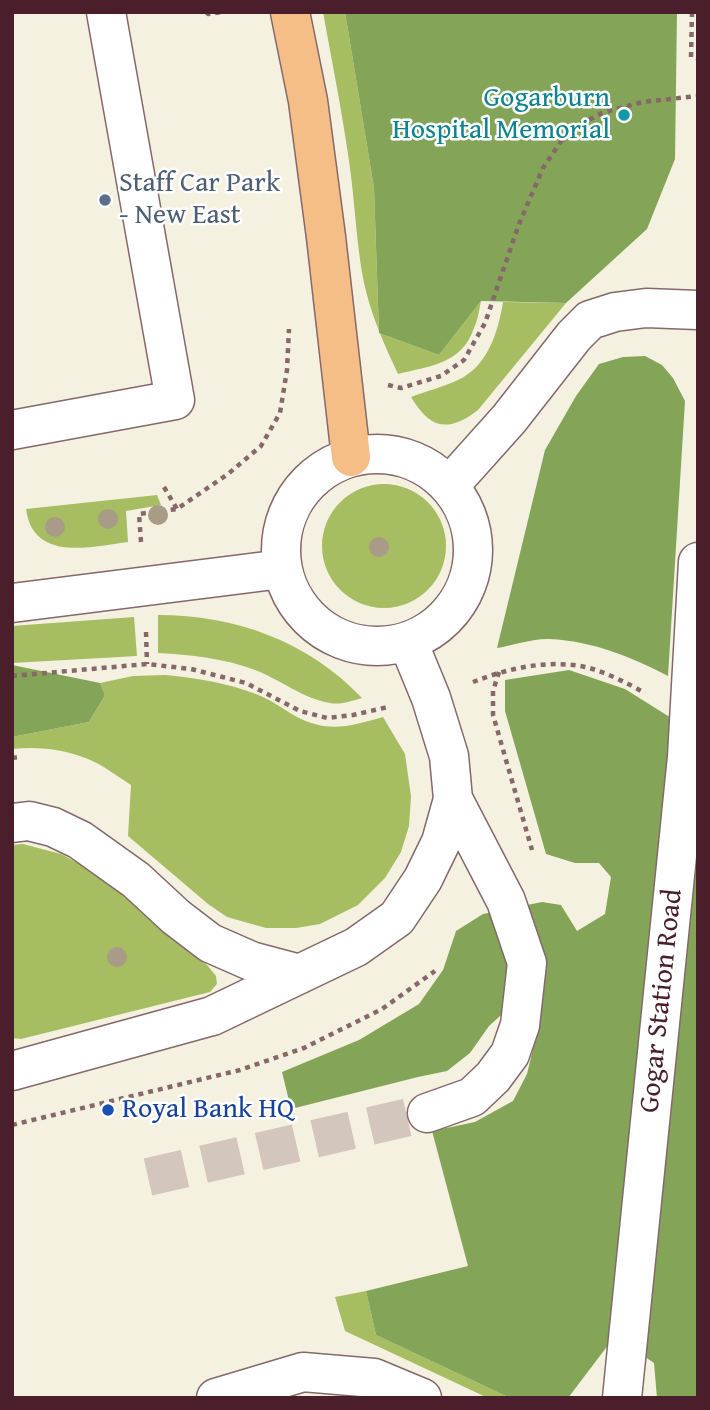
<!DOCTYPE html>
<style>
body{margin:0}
#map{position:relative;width:710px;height:1410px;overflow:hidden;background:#f5f1e1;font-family:"Gentium Book Plus",serif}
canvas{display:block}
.frame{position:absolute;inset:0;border:14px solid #4a1f2b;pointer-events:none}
</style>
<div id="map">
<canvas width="710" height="1410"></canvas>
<div class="frame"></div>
</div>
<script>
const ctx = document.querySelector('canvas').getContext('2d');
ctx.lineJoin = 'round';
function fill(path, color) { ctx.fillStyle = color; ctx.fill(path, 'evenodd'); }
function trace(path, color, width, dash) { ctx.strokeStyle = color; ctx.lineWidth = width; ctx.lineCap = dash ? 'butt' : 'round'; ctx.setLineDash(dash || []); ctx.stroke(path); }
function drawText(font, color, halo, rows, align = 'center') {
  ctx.font = font + ' "Gentium Book Plus",serif'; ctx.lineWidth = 5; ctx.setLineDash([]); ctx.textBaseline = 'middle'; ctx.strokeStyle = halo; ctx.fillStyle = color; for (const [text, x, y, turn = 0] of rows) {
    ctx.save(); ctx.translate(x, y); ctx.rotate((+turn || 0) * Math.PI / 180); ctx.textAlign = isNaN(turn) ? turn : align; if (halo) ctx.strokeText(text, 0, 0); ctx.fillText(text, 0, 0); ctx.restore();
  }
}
fill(new Path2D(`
 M323 12H345L374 188 379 333 439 355 481 301C479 310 478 320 474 328 462 364 430 366 398 374 384 344 371 315 364 283 356 243 355 201 349 161 342 111 332 62 323 12Z
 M503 302 566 303 478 410C448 433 430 429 411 397 427 391 443 387 458 380 488 366 498 332 503 302Z
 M322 546a62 62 0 1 1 124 0a62 62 0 1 1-124 0Z
 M157 495 161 505 126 511 128 542C90 547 33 562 26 509Z
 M158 615C235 615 308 641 362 698 351 701 341 705 330 703 304 699 279 679 255 670 224 658 190 655 158 653Z
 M134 617 137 656 12 663V626Z
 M166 675C197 678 227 683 256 694 272 700 284 710 299 718 330 733 351 726 383 717L405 754 411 796 409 826 401 852 385 878 358 905 320 924 296 928H266L227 917 208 904 128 836 131 785C117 776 103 765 88 759 64 749 38 746 12 749V737L89 722 105 695 100 683 133 676Z
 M23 844 61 854 96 873 207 965 216 976 217 984 210 992 21 1039 12 1038V845Z
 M366 1291 376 1335 510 1398H488L345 1331 335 1297Z`), '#a6bd62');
fill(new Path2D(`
 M345 12H677L675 159 647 229 566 303 481 301 439 355 379 333 374 188Z
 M645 356 662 365 673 378 685 401 668 676C632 657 592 641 550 639 535 638 513 645 497 648L545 450 576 396 599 364 623 357Z
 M12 665 100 683 105 695 89 722 12 737Z
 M569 670 625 689 676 721 698 769V1398H657L654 1363 615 1336 568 1398H510L376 1335 366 1291 468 1266 432 1131 475 1122 513 1101 527 1074 535 1041 530 1020 510 1007 489 1026 470 1053 447 1071 418 1077 291 1109 282 1072 359 1040 419 1004 443 970 456 931 483 914 542 902 561 905 577 931 605 914 611 877 599 863H575L546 854 505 711V680Z`), '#84a458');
trace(new Path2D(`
 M148 1177 427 1113`), '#d3c7bd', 38, [38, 19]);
const minor = new Path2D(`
 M12 430 175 400 106 12
 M281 550a96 96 0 1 1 192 0a96 96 0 1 1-192 0Z
 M449 486 509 419 574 336 590 320 615 312 646 308 698 310
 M12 603 282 569
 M12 823 29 821 53 827 80 840 136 880 176 917 210 943 251 961 300 974
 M12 1071 212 1016 356 947 397 918 423 879 441 842 453 799 449 756 431 698 408 642
 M427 1113 472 1097 493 1077 510 1054 520 1025 527 963 506 901 453 799
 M216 1398 303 1372 374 1378 422 1398
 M622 1398 687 757 698 562`);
const major = new Path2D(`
 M290 12 308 101 326 237 351 457`);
trace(minor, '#86686b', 41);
trace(major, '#86686b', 41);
trace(new Path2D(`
 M206 12 208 14 222 12
 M692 12 691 57 698 58
 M388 385 401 388 441 376 464 360 485 323 519 224 543 168 568 131 602 113 642 102 698 96
 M164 487 177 509
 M141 542 139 514 177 509 228 474 261 446 280 413 287 370 289 329
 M146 632 147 664
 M499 672 493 691V715L532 850
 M12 676 147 664 191 669 246 683 300 711 327 718 353 715 388 707
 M473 682C506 669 544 660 580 666 600 669 627 683 645 693
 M12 758 19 757
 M12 1125 240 1070 304 1048 382 1009 435 971`), '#86686b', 4.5, [5, 5]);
trace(minor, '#fff', 38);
trace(major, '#f6be87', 38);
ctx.fillStyle = '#a99c87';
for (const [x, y] of [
 [158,515],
 [108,519],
 [55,527],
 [379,547],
 [117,957]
]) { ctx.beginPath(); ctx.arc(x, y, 10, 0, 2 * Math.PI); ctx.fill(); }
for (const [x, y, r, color] of [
 [624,115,7,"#0f9aa8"],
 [105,200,7,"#5c6f8a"],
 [108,1110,7,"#1a4fb4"]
]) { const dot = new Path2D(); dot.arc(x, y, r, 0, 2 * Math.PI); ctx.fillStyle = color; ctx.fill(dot); trace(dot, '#fff', 2.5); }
drawText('28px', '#0d838f', '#fff', [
 ["Gogarburn",610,99],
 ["Hospital Memorial",610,131]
], 'right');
drawText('28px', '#4e5e75', '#fff', [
 ["Staff Car Park",119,184],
 ["- New East",119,216]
], 'left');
drawText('28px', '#4a1f2b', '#fff', [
 ["Gogar Station Road",662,1001,-84]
]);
drawText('28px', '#164399', '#fff', [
 ["Royal Bank HQ",122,1110]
], 'left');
</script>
